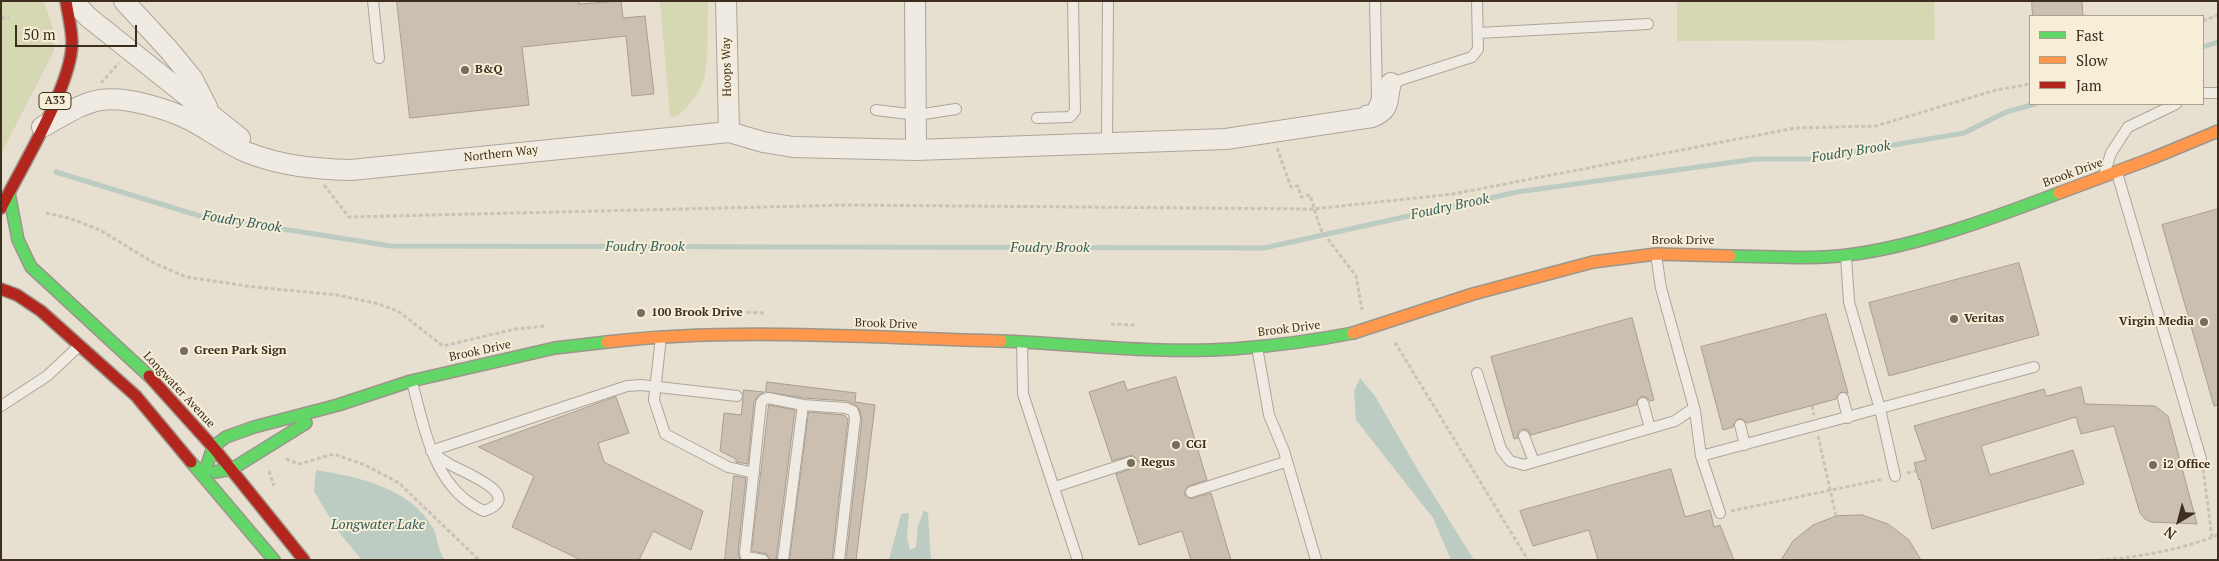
<!DOCTYPE html>
<style>
body{margin:0}
#map{position:relative;width:2219px;height:561px;overflow:hidden;background:#e7e0d1;font-family:"PT Serif",serif}
canvas{display:block}
.frame{position:absolute;inset:0;border:2px solid #3d2e20;pointer-events:none}
.legend{position:absolute;left:2029px;top:15px;width:175px;height:90px;box-sizing:border-box;background:#f7eed8;border:1px solid #ada18e;margin:0;padding:6px 9px;list-style:none;font-size:15px;color:#3d2e20}
.legend li{display:flex;align-items:center;gap:10px;height:25px}
.legend b{width:25px;border:1px solid #ada18e}
.north{position:absolute;left:2154px;top:496px;width:50px;height:50px;-webkit-text-stroke:4px #f7eed8;paint-order:stroke;rotate:217deg;font-size:14px;font-weight:700;line-height:20px;text-align:center;color:#3d2e20}
.north::after{content:'';display:block;margin:auto;width:18px;height:22px;background:#3d2e20;clip-path:polygon(50% 0,100% 100%,50% 72%,0 100%)}
.scale{position:absolute;left:15px;top:25px;width:122px;height:22px;box-sizing:border-box;border:2px solid #3d2e20;border-top:0;padding-left:6px;font-size:15px;line-height:18px;white-space:nowrap;color:#3d2e20;-webkit-text-stroke:4px #f7eed8;paint-order:stroke}
</style>
<div id="map">
<canvas width="2219" height="561"></canvas>
<div class="frame"></div>
<ul class="legend">
<li><b style="height:6px;background:#63d668"></b>Fast</li>
<li><b style="height:6px;background:#ff974d"></b>Slow</li>
<li><b style="height:6px;background:#b3261e"></b>Jam</li>
</ul>
<div class="north">N</div>
<div class="scale">50 m</div>
</div>
<script>
const ctx = document.querySelector('canvas').getContext('2d');
ctx.lineJoin = 'round';
function fill(path, color) { ctx.fillStyle = color; ctx.fill(path, 'evenodd'); }
function trace(path, color, width, dash) { ctx.strokeStyle = color; ctx.lineWidth = width; ctx.lineCap = dash ? 'butt' : 'round'; ctx.setLineDash(dash || []); ctx.stroke(path); }
function drawText(font, color, halo, rows, align = 'center') {
  ctx.font = font + ' "PT Serif",serif'; ctx.lineWidth = 4; ctx.setLineDash([]); ctx.textBaseline = 'middle'; ctx.strokeStyle = halo; ctx.fillStyle = color; for (const [text, x, y, turn = 0] of rows) {
    ctx.save(); ctx.translate(x, y); ctx.rotate((+turn || 0) * Math.PI / 180); ctx.textAlign = isNaN(turn) ? turn : align; if (halo) ctx.strokeText(text, 0, 0); ctx.fillText(text, 0, 0); ctx.restore();
  }
}
fill(new Path2D(`
 M1 1H44L53 28 54 51 1 154Z
 M660 1H708C707 25 709 51 705 75 703 88 684 118 670 117Z
 M1677 1H1934L1935 40 1677 41Z`), '#d6d7b3');
fill(new Path2D(`
 M1360 378 1375 396 1418 470 1474 560H1451L1433 518 1356 420 1354 391Z
 M316 470C357 477 410 487 433 528 438 538 438 552 445 560H362L337 530 314 491Z
 M924 510 928 513 931 560H889L901 514 909 513 907 537 910 550 916 547 918 526Z`), '#bcccc2');
trace(new Path2D(`
 M2203 47 2218 42
 M56 172 200 216 391 246 1264 248 1517 192 1756 159H1811L1964 133 2006 112 2035 104`), '#bcccc2', 5);
const building = new Path2D(`
 M397 1H579V4L621 1 623 18 645 16 654 94 632 96 626 36 522 47 529 105 410 118Z
 M2032 1H2082L2083 16H2033Z
 M2218 209V405L2214 406 2162 225Z
 M2019 263 2039 335 1889 376 1869 303Z
 M1826 314 1848 393 1841 392 1837 396 1836 399 1747 423 1742 419H1738L1734 423 1733 427 1723 430 1701 347Z
 M1632 318 1654 400 1650 401 1647 398 1642 396 1638 399 1636 405 1531 435 1528 430 1522 429 1518 432V438L1514 439 1491 357Z
 M1176 377 1207 480 1188 486 1184 494 1190 499 1211 493 1231 560H1191L1182 531 1139 545 1116 474 1134 468 1138 460 1132 455 1112 461 1089 392 1124 381 1127 390Z
 M767 382 856 393 855 402 875 405 856 560H846L862 419 859 409 856 405 847 401 804 398 766 392Z
 M2081 387 2085 404 2155 406 2168 416 2197 524 2151 522 2145 519 2140 513 2114 426 2081 434 2076 417 1981 446 1990 475 2073 450 2084 484 1932 529 1920 479 1919 480 1914 463 1926 460 1914 426 2044 389 2046 396Z
 M744 390 764 392 758 396 754 402 748 464 736 462V459L720 451 724 413 741 415Z
 M616 397 629 433 598 443 604 462 703 511 691 550 653 531 639 560H581L512 527 534 476 479 447Z
 M769 405 795 410 776 560H770L767 554 752 551Z
 M809 412 844 415 848 419 832 560H790Z
 M1671 469 1685 517 1710 510 1714 527 1720 525 1734 560H1598L1589 530 1533 546 1520 511Z
 M734 476 746 478 738 552 740 560H725Z
 M1862 515 1888 524 1909 540 1921 560H1781L1793 541 1813 525 1836 516Z`);
fill(building, '#cbbfb2');
trace(building, '#a89c90', 1);
const lane = new Path2D(`
 M373 1 379 58
 M1478 33 1648 24
 M1391 83 1472 57 1478 49 1477 1
 M2203 93H2218
 M876 110 917 115 956 109
 M1365 111 1372 110 1377 99 1375 1
 M1037 118 1070 117 1075 111 1073 1
 M1107 144 1108 1
 M2105 172 2111 153 2128 127 2176 104
 M2117 173 2201 459
 M1656 255 1661 288 1695 411 1701 456 1720 513
 M1846 256 1849 302 1880 409 1895 476
 M661 337 654 400 665 434 728 467 754 473
 M1022 343 1023 394 1077 558
 M1257 347 1269 415 1284 451 1316 560
 M1477 373 1501 449 1510 461 1524 465 1675 421 1694 408
 M412 382C425 430 434 489 484 511 527 496 463 472 451 465 444 461 437 456 431 451
 M1843 398 1848 418
 M1643 403 1650 428
 M1 406 47 376 79 346
 M1740 425 1745 445
 M1524 436 1534 462
 M431 451 627 386 641 385 737 396
 M1701 456 2034 367
 M1055 487 1131 462
 M1191 492 1285 462
 M763 560 746 557 745 553 761 403 763 400 768 398 803 405 846 408 853 411 855 418 839 560
 M783 560 803 405`);
const street = new Path2D(`
 M73 1 88 17 240 138
 M124 1 169 50 192 78 207 107
 M726 1 729 132
 M915 1 916 150
 M42 127C60 118 80 103 101 100 126 96 167 109 190 120 209 130 226 143 246 152 281 166 315 169 351 170L729 132 763 142 793 147 916 150 1226 139 1372 117C1392 109 1386 100 1391 83`);
const fast = new Path2D(`
 M9 193 18 240 31 267 149 376
 M1730 256C1769 256 1809 260 1848 255 1918 246 1993 218 2059 193
 M1001 341C1077 344 1156 354 1232 349 1273 346 1313 341 1353 333
 M191 462 274 560
 M215 472 232 469 306 423
 M204 474 213 447 226 437 254 427 338 405 411 381 555 348 607 342`);
const slow = new Path2D(`
 M2059 193 2153 158 2218 131
 M1353 333 1473 294 1593 262 1656 254 1730 256
 M607 342C737 327 870 338 1001 341`);
const jam = new Path2D(`
 M1 208C21 168 72 85 72 43 72 29 68 15 66 1
 M1 289 17 295 41 311 136 396 191 462
 M149 376 213 447 304 560`);
trace(lane, '#ada599', 12);
trace(street, '#ada599', 22);
trace(fast, '#9c958a', 14);
trace(slow, '#9c958a', 14);
trace(jam, '#9c958a', 14);
trace(new Path2D(`
 M1 18H9
 M2203 21 2218 15
 M101 83 119 63
 M1277 148 1291 187 1298 186 1301 197 1310 195 1321 230 1356 276 1362 310
 M324 185 349 217 847 205 1313 209 1453 194 1795 128 1876 126 1996 90 2030 84
 M46 213 69 218 100 230 154 263 186 277 254 287 337 295 375 303 398 311 443 346 515 329 546 326
 M682 313 700 310 765 313
 M1111 324 1137 325
 M1394 344H1396L1528 560
 M1812 406 1814 415
 M1818 436 1836 516
 M286 459 299 464 334 454 365 465 399 483 479 560
 M2203 469 2212 537
 M269 471 274 486
 M1907 473 1916 471
 M1731 511 1884 479
 M2100 560C2140 557 2180 550 2218 535`), '#c8c2b9', 3, [4, 2.5]);
trace(lane, '#efebe3', 10);
trace(street, '#efebe3', 20);
trace(fast, '#63d668', 11);
trace(slow, '#ff974d', 11);
trace(jam, '#b3261e', 11);
for (const [x, y, r, color] of [
 [465,70,5,"#786c5e"],
 [641,313,5,"#786c5e"],
 [1954,319,5,"#786c5e"],
 [2204,322,5,"#786c5e"],
 [184,351,5,"#786c5e"],
 [1176,445,5,"#786c5e"],
 [1131,463,5,"#786c5e"],
 [2153,465,5,"#786c5e"]
]) { const dot = new Path2D(); dot.arc(x, y, r, 0, 2 * Math.PI); ctx.fillStyle = color; ctx.fill(dot); trace(dot, '#f7eed8', 2); }
for (const [x, y, w] of [
 [55,101,32]
]) { const box = new Path2D(); box.roundRect(x - w / 2, y - 8.5, w, 17, 4); ctx.fillStyle = '#f7eed8'; ctx.fill(box); trace(box, '#3d2e20', 1); }
drawText('bold 11px', '#3d2e20', null, [
 ["A33",55,101]
]);
drawText('12px', '#3d2e20', '#f7eed8', [
 ["Hoops Way",727,67,-91],
 ["Northern Way",501,154,-6],
 ["Brook Drive",2073,173,-20],
 ["Brook Drive",1683,241],
 ["Brook Drive",886,324,2],
 ["Brook Drive",1289,329,-7],
 ["Brook Drive",480,351,-12],
 ["Longwater Avenue",179,390,47]
]);
drawText('bold 12px', '#3d2e20', '#f7eed8', [
 ["B&Q",475,70],
 ["100 Brook Drive",651,313],
 ["Veritas",1964,319],
 ["Virgin Media",2194,322,"right"],
 ["Green Park Sign",194,351],
 ["CGI",1186,445],
 ["Regus",1141,463],
 ["i2 Office",2163,465]
], 'left');
drawText('italic 14px', '#2f5d5a', '#f7eed8', [
 ["Foudry Brook",1851,152,-9],
 ["Foudry Brook",1450,207,-12],
 ["Foudry Brook",242,222,9],
 ["Foudry Brook",645,247],
 ["Foudry Brook",1050,248],
 ["Longwater Lake",378,525]
]);
</script>
